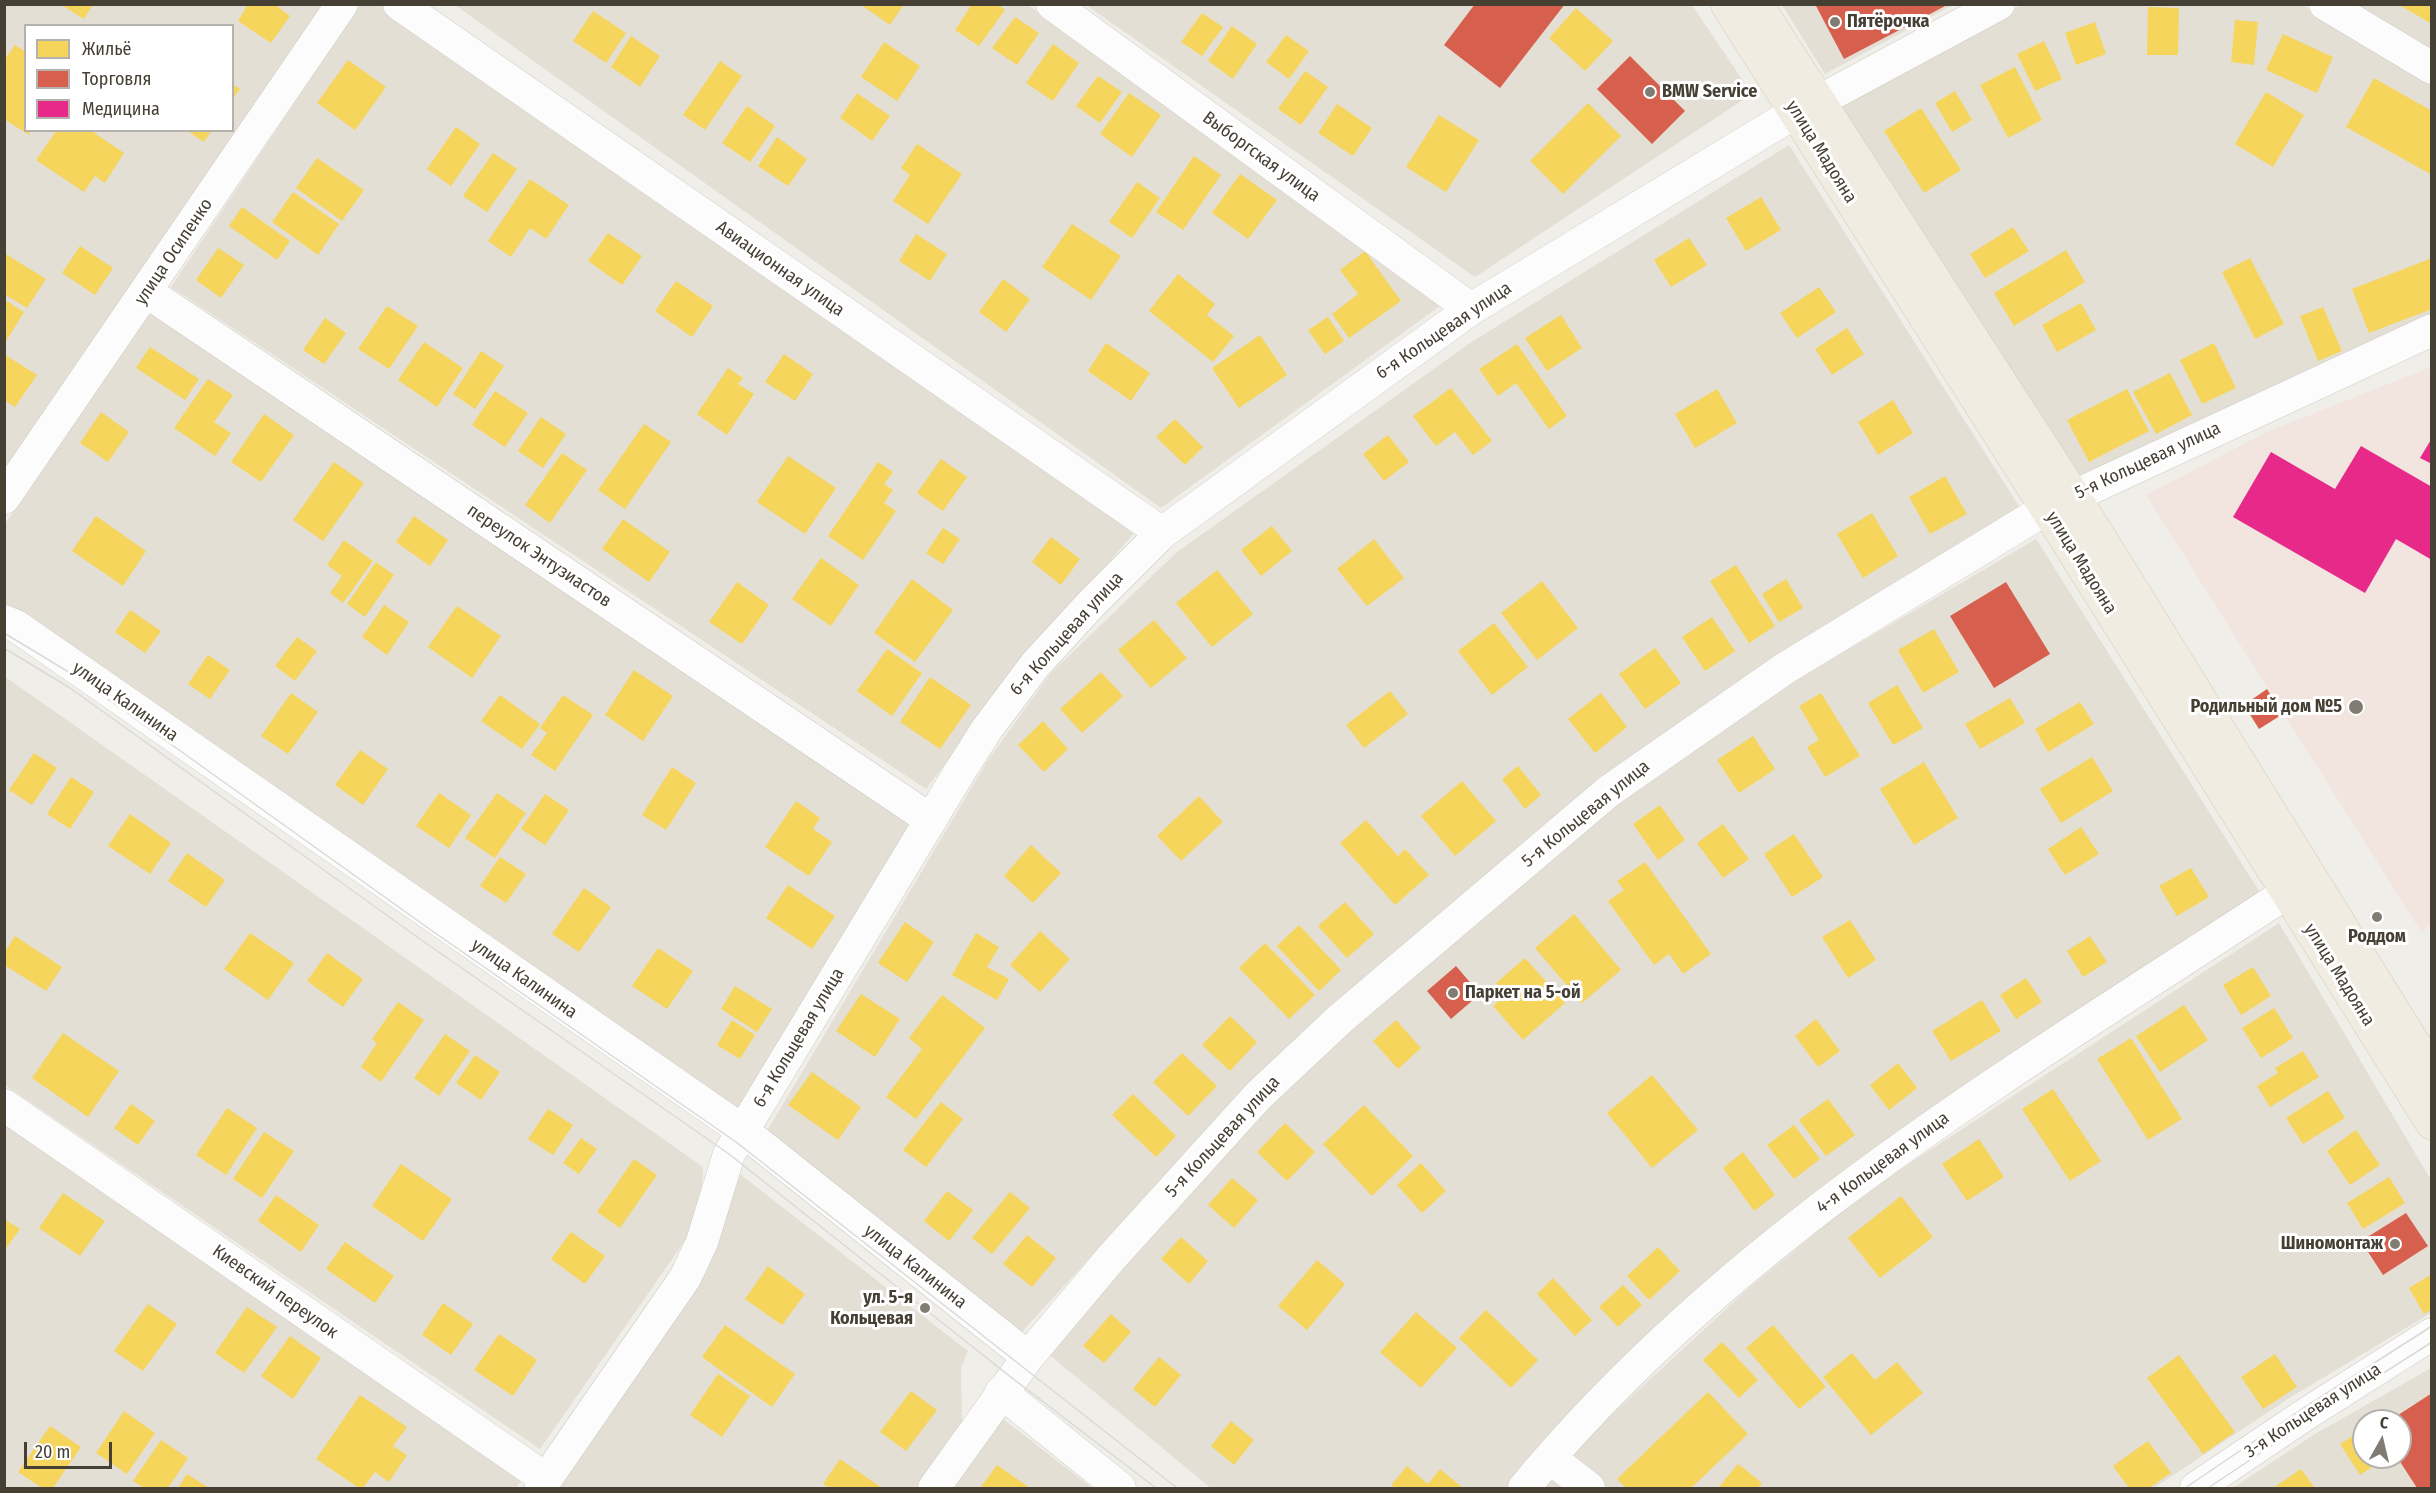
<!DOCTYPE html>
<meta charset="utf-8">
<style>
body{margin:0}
#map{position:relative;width:2436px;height:1493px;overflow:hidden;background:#f0eee8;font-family:"Fira Sans Condensed",sans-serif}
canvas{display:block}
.frame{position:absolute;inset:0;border:6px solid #453f34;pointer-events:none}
.legend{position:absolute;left:24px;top:24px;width:210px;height:108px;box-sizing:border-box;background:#fff;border:2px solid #b5b2ae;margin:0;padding:8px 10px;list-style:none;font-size:18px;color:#453f34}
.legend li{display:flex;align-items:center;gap:12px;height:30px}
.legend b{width:30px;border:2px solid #b5b2ae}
.north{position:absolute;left:2352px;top:1409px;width:60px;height:60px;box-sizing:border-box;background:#fff;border:2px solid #b5b2ae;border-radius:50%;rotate:8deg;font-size:16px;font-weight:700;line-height:24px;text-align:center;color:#453f34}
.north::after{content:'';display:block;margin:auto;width:21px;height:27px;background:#817c73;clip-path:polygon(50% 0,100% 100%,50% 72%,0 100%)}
.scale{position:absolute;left:24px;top:1442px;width:88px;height:27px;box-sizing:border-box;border:3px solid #453f34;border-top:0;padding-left:8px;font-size:18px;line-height:21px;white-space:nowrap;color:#453f34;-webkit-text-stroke:4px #fff;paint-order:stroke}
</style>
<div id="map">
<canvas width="2436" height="1493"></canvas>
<div class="frame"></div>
<ul class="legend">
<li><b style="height:16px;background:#f6d55c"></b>Жильё</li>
<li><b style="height:16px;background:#d6604d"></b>Торговля</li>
<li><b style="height:16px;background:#e7298a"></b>Медицина</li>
</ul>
<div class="north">С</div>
<div class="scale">20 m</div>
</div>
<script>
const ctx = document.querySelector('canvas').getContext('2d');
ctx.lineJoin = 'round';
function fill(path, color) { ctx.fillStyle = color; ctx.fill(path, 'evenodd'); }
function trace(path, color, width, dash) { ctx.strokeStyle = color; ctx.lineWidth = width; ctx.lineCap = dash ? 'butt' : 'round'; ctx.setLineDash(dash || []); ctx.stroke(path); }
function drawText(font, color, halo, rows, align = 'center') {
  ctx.font = font + ' "Fira Sans Condensed",sans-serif'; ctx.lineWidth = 6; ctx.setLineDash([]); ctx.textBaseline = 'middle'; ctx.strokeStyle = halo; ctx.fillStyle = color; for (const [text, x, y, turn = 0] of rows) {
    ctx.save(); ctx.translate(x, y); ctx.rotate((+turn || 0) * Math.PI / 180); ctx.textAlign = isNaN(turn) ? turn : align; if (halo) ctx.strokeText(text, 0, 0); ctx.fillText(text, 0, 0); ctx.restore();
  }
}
fill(new Path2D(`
 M5 5H335L5 473ZM26 26H232V130H26Z
 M360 5H388L1135 532 1023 661 926 789 171 287Z
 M455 5H1028L1444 303 1161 508Z
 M1086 5H1692L1752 94 1475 277Z
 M1782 5H1953L1825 74Z
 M2021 5H2303L2431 83V321L2075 479 1833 103Z
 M2351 5H2431V51Z
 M1789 145 2024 514 1778 659 1244 1089 1019 1335 767 1131 988 760 1051 673 1177 552 1470 343Z
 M148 305 913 826 737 1110 5 605V524Z
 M2036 539 2261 894 1869 1152 1730 1263 1510 1488H1211L1047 1353 1262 1110 1353 1024 1619 797 1793 682Z
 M4 676 703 1167 700 1219 540 1449 5 1085Z
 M2279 923 2431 1180V1313L2291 1397 2154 1488H1541L1571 1452 1748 1289 1864 1193Z
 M4 1124 522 1479 516 1488H5Z
 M732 1168 968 1351 961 1368 962 1428 919 1488H551L708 1269 723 1225Z
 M2431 1368V1488H2233L2315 1434ZM2364 1421H2400V1457H2364Z
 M998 1415 1092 1488H946Z`), '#e4dfd5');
fill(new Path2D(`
 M2431 367 2432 920 2422 933 2146 495 2267 432Z`), '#f2e4df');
fill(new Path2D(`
 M60 4H93L84 19Z
 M248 4H274L290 16 271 43 238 21Z
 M866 4H904L890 25 864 7Z
 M972 4H997L1005 10 979 46 955 30Z
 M2402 4H2432V24L2401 6Z
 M2148 7 2179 8 2178 55H2147Z
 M1576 8 1613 41 1585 71 1549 38Z
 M593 11 626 33 606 63 573 41Z
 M1202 13 1223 27 1202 56 1181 42Z
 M1015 17 1039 33 1017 65 992 48Z
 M2235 20 2258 22 2254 65 2231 62Z
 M2095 22 2106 54 2076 65 2065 33Z
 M1232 26 1257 44 1233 79 1208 61Z
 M2283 34 2333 57 2317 93 2266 70Z
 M1286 35 1309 51 1289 79 1266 62Z
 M631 36 660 56 640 87 611 67Z
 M2044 41 2062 79 2035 91 2017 54Z
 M884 42 920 66 897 101 861 77Z
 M1053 44 1079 63 1053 101 1026 83Z
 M15 45 26 52V130H31L29 135 4 119V60Z
 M348 60 386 87 355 130 317 103Z
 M720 61 742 76 705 130 683 115Z
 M2015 67 2042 120 2008 138 1980 85Z
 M1305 71 1328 87 1301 125 1278 109Z
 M1098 76 1122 92 1100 123 1076 106Z
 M2374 78 2432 111V175L2346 127Z
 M232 84 240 89 232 99Z
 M1955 91 1972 120 1952 132 1935 103Z
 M2266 92 2304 115 2273 167 2235 144Z
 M857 93 890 116 872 141 840 118Z
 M1129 93 1161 115 1132 157 1100 134Z
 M1588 103 1621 136 1563 194 1530 161Z
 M1337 104 1372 128 1353 156 1318 133Z
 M747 106 775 126 750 162 722 143Z
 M1921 108 1961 170 1924 193 1884 131Z
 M1439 115 1479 140 1446 192 1406 167Z
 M456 127 480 144 451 186 427 169Z
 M57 130H90L124 153 105 183 95 176 84 192 36 160Z
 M186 130H212L204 142Z
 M777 137 807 159 788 186 758 166Z
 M917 144 962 174 928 224 893 201 910 175 901 168Z
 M493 153 517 169 487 212 463 196Z
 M1194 156 1221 175 1183 230 1156 212Z
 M317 158 364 190 342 221 296 188Z
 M1240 174 1277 200 1248 239 1212 213Z
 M530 179 569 205 546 239 530 228 511 257 488 241Z
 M1137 182 1160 198 1132 238 1109 222Z
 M293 192 339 224 318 255 272 222Z
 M1761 197 1781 230 1746 251 1726 218Z
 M242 207 290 241 277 260 229 226Z
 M1072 224 1121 256 1091 300 1042 267Z
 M2013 227 2029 251 1985 278 1970 254Z
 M608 233 642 256 622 285 588 261Z
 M916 234 947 254 930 281 899 261Z
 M1689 238 1707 265 1671 287 1654 260Z
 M80 246 113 268 95 295 62 273Z
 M218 248 244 265 221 298 196 280Z
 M2066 250 2085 282 2014 326 1994 293Z
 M1365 251 1401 301 1349 338 1332 314 1358 294 1340 270Z
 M4 253 46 279 27 308 4 294Z
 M2250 258 2284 324 2255 339 2222 272Z
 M2432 258V309L2369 333 2352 289Z
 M1178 274 1215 304 1207 315 1234 336 1213 362 1149 311Z
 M1003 279 1030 299 1006 332 979 312Z
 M676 281 713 306 692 337 655 311Z
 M1819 287 1836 312 1797 338 1780 313Z
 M5 300 24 312 5 343Z
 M2081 303 2096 330 2057 352 2042 325Z
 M387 306 418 326 389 369 358 349Z
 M2323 307 2342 351 2318 361 2300 316Z
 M1561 315 1582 348 1547 371 1525 338Z
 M1328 317 1344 341 1325 354 1308 330Z
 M325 318 346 333 324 364 303 350Z
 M1847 328 1864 354 1832 375 1815 349Z
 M1260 335 1287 375 1239 408 1212 368Z
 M424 342 463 368 437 407 398 380Z
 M1106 343 1150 373 1131 401 1088 371Z
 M2214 343 2236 388 2202 404 2180 360Z
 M1517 344 1567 416 1549 429 1516 383 1498 396 1479 369Z
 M150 347 199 379 185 400 136 368Z
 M481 351 504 366 475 409 453 394Z
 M4 354 37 375 15 407 4 400Z
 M784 354 813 374 795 401 765 382Z
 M728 368 743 378 738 384 754 394 727 435 697 414Z
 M2170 373 2192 415 2156 434 2133 392Z
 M208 379 233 395 214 422 231 433 215 456 174 428Z
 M1451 388 1492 441 1473 455 1455 432 1436 446 1413 416Z
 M1717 389 1737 423 1695 448 1675 414Z
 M2127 389 2149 431 2089 462 2067 420Z
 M495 391 528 413 505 447 472 425Z
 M1893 400 1913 433 1878 455 1858 422Z
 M101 412 129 432 108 462 80 443Z
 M264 414 294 435 261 482 231 462Z
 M541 417 566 434 543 468 518 451Z
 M1175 419 1203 447 1185 465 1156 437Z
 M644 424 671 442 625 509 598 490Z
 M1388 435 1409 462 1384 481 1363 454Z
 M562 453 587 470 550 523 525 505Z
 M788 456 836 488 805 534 757 502Z
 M941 459 967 477 943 511 917 493Z
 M334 462 364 483 323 541 293 520Z
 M878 462 893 472 884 484 893 490 884 503 896 511 863 560 828 536Z
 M1945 476 1967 514 1930 534 1909 497Z
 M1872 513 1898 556 1863 578 1837 534Z
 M96 516 146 551 123 586 72 551Z
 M414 516 448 540 430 566 396 542Z
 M623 519 670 552 649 582 602 549Z
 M1272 526 1292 551 1261 576 1241 550Z
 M943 528 960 539 943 564 926 553Z
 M1051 537 1080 559 1061 585 1032 562Z
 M1374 539 1404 578 1367 606 1337 569Z
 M344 540 373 561 343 603 330 593 342 576 327 565Z
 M821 558 859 585 831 626 792 599Z
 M376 562 394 575 365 617 347 604Z
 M1736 565 1775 626 1749 643 1710 581Z
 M1217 570 1253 614 1212 647 1176 603Z
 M912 579 953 610 915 662 874 633Z
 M1786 579 1803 608 1779 622 1762 594Z
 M1542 581 1578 628 1537 660 1501 613Z
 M737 582 769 605 742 644 709 622Z
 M384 605 409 622 387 655 362 637Z
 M457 606 501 636 472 678 428 647Z
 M130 610 161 631 145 653 115 632Z
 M1712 617 1735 651 1705 671 1682 637Z
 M1154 620 1187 658 1151 688 1118 650Z
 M1494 623 1528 667 1492 695 1458 651Z
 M1934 629 1959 672 1923 693 1898 650Z
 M297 637 317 651 295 681 275 666Z
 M1655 648 1681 683 1645 709 1619 674Z
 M887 649 922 673 892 716 857 691Z
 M208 655 230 670 210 699 188 684Z
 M634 670 673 696 643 741 605 715Z
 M1101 672 1123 696 1082 733 1060 709Z
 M930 677 971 705 940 749 900 722Z
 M1897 685 1923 728 1893 745 1868 703Z
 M1390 691 1408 714 1364 748 1346 725Z
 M291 693 318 712 288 754 261 736Z
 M1601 693 1627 727 1595 753 1568 719Z
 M1821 693 1860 756 1825 777 1807 747 1819 740 1799 706Z
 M500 695 540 724 522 749 481 721Z
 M563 695 593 715 555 771 531 755 547 733 540 728Z
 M2010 698 2025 723 1980 749 1965 724Z
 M2080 702 2094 724 2048 752 2035 729Z
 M1043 721 1068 749 1044 772 1018 745Z
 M1753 736 1775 769 1739 793 1717 760Z
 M360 750 388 769 363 805 335 785Z
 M34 753 57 768 32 805 9 790Z
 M2092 757 2113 791 2061 823 2040 789Z
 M1924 762 1958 818 1914 845 1880 789Z
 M1518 766 1541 795 1525 809 1502 779Z
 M672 767 696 783 666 830 642 815Z
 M71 777 94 792 70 829 47 814Z
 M1462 781 1496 821 1455 856 1421 816Z
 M439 793 471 815 449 848 416 826Z
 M497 793 526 813 495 858 465 838Z
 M545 794 569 810 545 845 521 829Z
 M1199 796 1223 822 1181 861 1157 836Z
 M796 801 820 818 813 829 832 842 809 876 765 847Z
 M1660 805 1685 840 1658 860 1633 824Z
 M130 814 171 843 150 874 108 846Z
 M1366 820 1398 856 1405 849 1429 875 1395 905 1340 843Z
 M1723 824 1749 859 1723 878 1697 843Z
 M2081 827 2099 854 2065 875 2048 849Z
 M1794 834 1823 877 1792 897 1764 854Z
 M1031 845 1061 873 1033 903 1004 876Z
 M187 853 225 880 206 907 168 881Z
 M500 857 526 874 506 903 480 886Z
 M1645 862 1711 954 1683 974 1669 954 1654 965 1608 901 1624 890 1617 881Z
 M2191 868 2209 897 2177 916 2159 886Z
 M788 885 835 916 812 949 766 918Z
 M584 888 611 907 579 952 552 934Z
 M1345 902 1374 934 1347 958 1318 926Z
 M1574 914 1621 970 1582 1003 1535 948Z
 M1850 920 1876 960 1848 978 1822 937Z
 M905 922 934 942 907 982 878 963Z
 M1299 925 1341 970 1319 991 1277 946Z
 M1040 931 1070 959 1040 992 1010 965Z
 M250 933 294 963 268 1000 224 969Z
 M976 933 999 947 987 967 1009 979 997 1000 952 975Z
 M15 936 62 967 46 991 4 965V953Z
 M2090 936 2107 962 2083 977 2067 951Z
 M1265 943 1315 995 1289 1019 1239 968Z
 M658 948 693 971 667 1009 632 986Z
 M327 953 363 979 343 1007 307 981Z
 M1525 958 1565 1003 1523 1040 1493 1006 1506 994 1496 983Z
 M2253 967 2271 996 2241 1015 2223 985Z
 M2026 978 2042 1002 2016 1019 2000 995Z
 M735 986 772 1009 757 1032 721 1009Z
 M861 994 900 1019 875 1057 836 1031Z
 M942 995 985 1028 916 1119 886 1097 922 1049 909 1038Z
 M1982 1000 2001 1031 1951 1061 1932 1031Z
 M398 1002 424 1020 381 1082 361 1067 377 1043 372 1039Z
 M2184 1005 2208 1040 2160 1072 2136 1036Z
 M2274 1008 2293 1038 2261 1058 2242 1028Z
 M1230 1016 1257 1042 1230 1071 1202 1045Z
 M1816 1019 1840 1051 1818 1067 1795 1036Z
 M732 1020 755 1035 740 1059 717 1045Z
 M1396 1020 1421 1048 1398 1069 1373 1041Z
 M63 1033 119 1071 88 1117 32 1078Z
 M445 1034 470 1051 439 1096 414 1078Z
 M2131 1038 2182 1119 2148 1140 2097 1059Z
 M2303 1051 2319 1077 2270 1107 2257 1086 2278 1073 2275 1068Z
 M1182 1053 1217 1086 1188 1116 1153 1082Z
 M475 1055 500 1072 481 1100 456 1083Z
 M1898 1063 1917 1088 1889 1110 1870 1085Z
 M812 1072 861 1107 838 1140 788 1105Z
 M1652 1075 1698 1130 1652 1168 1607 1113Z
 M2053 1089 2101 1161 2070 1181 2022 1109Z
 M2328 1091 2345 1118 2303 1144 2286 1118Z
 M1133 1094 1176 1136 1156 1157 1112 1115Z
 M1828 1099 1855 1135 1826 1156 1799 1120Z
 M941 1102 963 1119 926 1167 903 1150Z
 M131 1104 155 1121 138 1145 114 1128Z
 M1364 1105 1413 1156 1372 1196 1323 1144Z
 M227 1108 257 1128 226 1175 196 1155Z
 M548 1109 573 1125 553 1155 528 1139Z
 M1285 1123 1315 1152 1287 1181 1257 1152Z
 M1794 1125 1820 1159 1794 1179 1767 1145Z
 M2356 1130 2380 1165 2350 1185 2327 1151Z
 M264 1132 294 1151 262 1198 233 1179Z
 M581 1138 597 1149 579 1174 563 1163Z
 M1979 1139 2004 1177 1967 1201 1942 1164Z
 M1743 1152 1775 1195 1754 1211 1723 1168Z
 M634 1159 657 1175 620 1228 597 1212Z
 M1421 1163 1446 1191 1422 1213 1397 1185Z
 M401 1164 452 1199 423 1241 372 1206Z
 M2389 1177 2405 1203 2363 1229 2347 1203Z
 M1232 1178 1258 1200 1234 1228 1208 1205Z
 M947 1191 973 1210 949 1241 924 1221Z
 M1010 1192 1030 1208 992 1254 972 1238Z
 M63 1193 105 1221 80 1256 39 1228Z
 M276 1195 319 1225 301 1252 258 1221Z
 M1901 1196 1933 1237 1880 1278 1848 1238Z
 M4 1219 20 1229 4 1251Z
 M571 1232 605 1256 585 1284 551 1259Z
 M1027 1235 1056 1258 1032 1287 1003 1264Z
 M1181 1237 1208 1261 1189 1284 1161 1259Z
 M345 1242 394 1276 375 1303 326 1269Z
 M1658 1247 1680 1271 1649 1300 1627 1276Z
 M1317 1260 1345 1284 1307 1330 1278 1306Z
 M768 1266 805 1294 782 1325 745 1299Z
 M2432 1274V1309L2424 1314 2409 1288Z
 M1553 1278 1592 1320 1575 1336 1537 1294Z
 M1623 1285 1642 1305 1618 1327 1599 1307Z
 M443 1303 473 1324 451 1355 422 1335Z
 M148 1304 177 1324 143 1371 114 1351Z
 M247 1307 277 1327 244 1373 215 1353Z
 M1486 1310 1538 1360 1511 1388 1459 1338Z
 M1416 1312 1457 1348 1421 1388 1380 1352Z
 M1111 1314 1131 1332 1104 1363 1083 1346Z
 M725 1325 795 1374 772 1407 702 1357Z
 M1773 1325 1826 1387 1799 1409 1746 1348Z
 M499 1334 537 1360 513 1396 474 1370Z
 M290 1336 321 1358 293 1399 261 1376Z
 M1722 1342 1758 1380 1739 1398 1703 1360Z
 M1852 1353 1875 1380 1897 1362 1923 1393 1871 1435 1823 1377Z
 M2275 1354 2297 1387 2263 1409 2241 1377Z
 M2179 1355 2235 1432 2203 1454 2147 1378Z
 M1159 1357 1181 1375 1155 1407 1133 1389Z
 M718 1374 750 1396 722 1437 690 1415Z
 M911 1391 937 1410 906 1451 880 1432Z
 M1708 1392 1748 1434 1691 1488H1626L1617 1479Z
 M360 1395 407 1427 393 1446 407 1455 389 1482 375 1472 363 1488H359L316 1459Z
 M124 1411 155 1433 127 1474 96 1453Z
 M1231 1421 1254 1440 1234 1465 1211 1446Z
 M50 1426 81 1447 53 1488H42L18 1472Z
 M2364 1429V1457H2387L2360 1475 2340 1444Z
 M161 1440 188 1458 168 1488H144L133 1481Z
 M2148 1441 2171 1473 2149 1488H2129L2113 1466Z
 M840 1459 882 1488H830L823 1484Z
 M1738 1464 1762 1483 1758 1488H1718Z
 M997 1465 1030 1488H980Z
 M1407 1466 1428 1484 1440 1469 1463 1488H1395L1391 1485Z
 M2301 1469 2315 1488H2273Z
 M187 1474 209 1488H178Z`), '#f6d55c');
fill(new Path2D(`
 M1475 4H1565L1500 88 1444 45Z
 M1815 4H1949L1844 59Z
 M1630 56 1685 111 1652 144 1597 89Z
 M2006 582 2050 654 1994 688 1950 616Z
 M2267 689 2283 714 2259 729 2244 705Z
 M1456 966 1480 994 1451 1019 1427 991Z
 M2406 1213 2428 1246 2383 1275 2361 1241Z
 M2432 1393V1488H2417L2397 1457H2400V1421H2389Z`), '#d6604d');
fill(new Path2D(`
 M2432 438V464L2420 458Z
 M2361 446 2432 487V560L2396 539 2365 593 2233 517 2271 452 2335 489Z`), '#e7298a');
const minor = new Path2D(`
 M399 4 1162 533
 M1052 4 1471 309
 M2325 4 2432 68
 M1819 101 1999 4
 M147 292 931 820
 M4 498 342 4
 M4 621 16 626 743 1131 1028 1357
 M4 1105 546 1479
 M1001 1392 1120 1488
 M1550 1458 1589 1488
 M540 1488 685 1278 702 1242 729 1154 736 1142 959 773 987 729 1035 665 1091 604 1162 533 1471 309 1796 112
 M934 1488 1028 1357 1112 1257 1258 1096 1340 1019 1609 791 1784 669 2046 509 2432 330
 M1524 1488C1733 1235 2017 1070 2288 892
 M2196 1488 2303 1416 2432 1334`);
const major = new Path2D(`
 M1727 4 2064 536 2432 1123
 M1756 4 2073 495 2432 1073`);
trace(minor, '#cccac4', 33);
trace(major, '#d2cab5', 34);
trace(minor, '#fdfcfc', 32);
trace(major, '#f1ece2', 33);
trace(new Path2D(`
 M4 633 77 677 428 928 736 1142 1177 1488
 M4 648 70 688 420 939 729 1154 1012 1378 1156 1488
 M2185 1488 2299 1411 2432 1326
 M2208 1488 2307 1422 2432 1342`), '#d9d9d8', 1.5);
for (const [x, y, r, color] of [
 [1835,22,6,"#817c73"],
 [1650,92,6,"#817c73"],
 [2356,707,8,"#817c73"],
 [2377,917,6,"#817c73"],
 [1453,993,6,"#817c73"],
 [2395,1244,6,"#817c73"],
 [925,1308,6,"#817c73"]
]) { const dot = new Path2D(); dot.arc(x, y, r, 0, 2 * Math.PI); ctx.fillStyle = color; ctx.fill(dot); trace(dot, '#fff', 2); }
drawText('bold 18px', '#453f34', '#fff', [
 ["Пятёрочка",1847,22],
 ["BMW Service",1662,92],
 ["Родильный дом №5",2342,707,"right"],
 ["Роддом",2377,937,"center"],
 ["Паркет на 5-ой",1465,993],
 ["Шиномонтаж",2383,1244,"right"],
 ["ул. 5-я",913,1298,"right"],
 ["Кольцевая",913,1319,"right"]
], 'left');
drawText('18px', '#453f34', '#fff', [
 ["улица Мадояна",1821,152,58],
 ["Выборгская улица",1261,157,36],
 ["улица Осипенко",174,252,-56],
 ["Авиационная улица",780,269,35],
 ["6-я Кольцевая улица",1444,331,-34],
 ["5-я Кольцевая улица",2148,461,-25],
 ["переулок Энтузиастов",539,556,34],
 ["улица Мадояна",2081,563,58],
 ["6-я Кольцевая улица",1067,634,-48],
 ["улица Калинина",125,702,35],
 ["5-я Кольцевая улица",1586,814,-39],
 ["улица Мадояна",2339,975,58],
 ["улица Калинина",524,979,35],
 ["6-я Кольцевая улица",799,1038,-59],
 ["5-я Кольцевая улица",1223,1137,-47],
 ["4-я Кольцевая улица",1883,1163,-36],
 ["улица Калинина",915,1267,38],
 ["Киевский переулок",275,1292,35],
 ["3-я Кольцевая улица",2313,1411,-33]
]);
</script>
